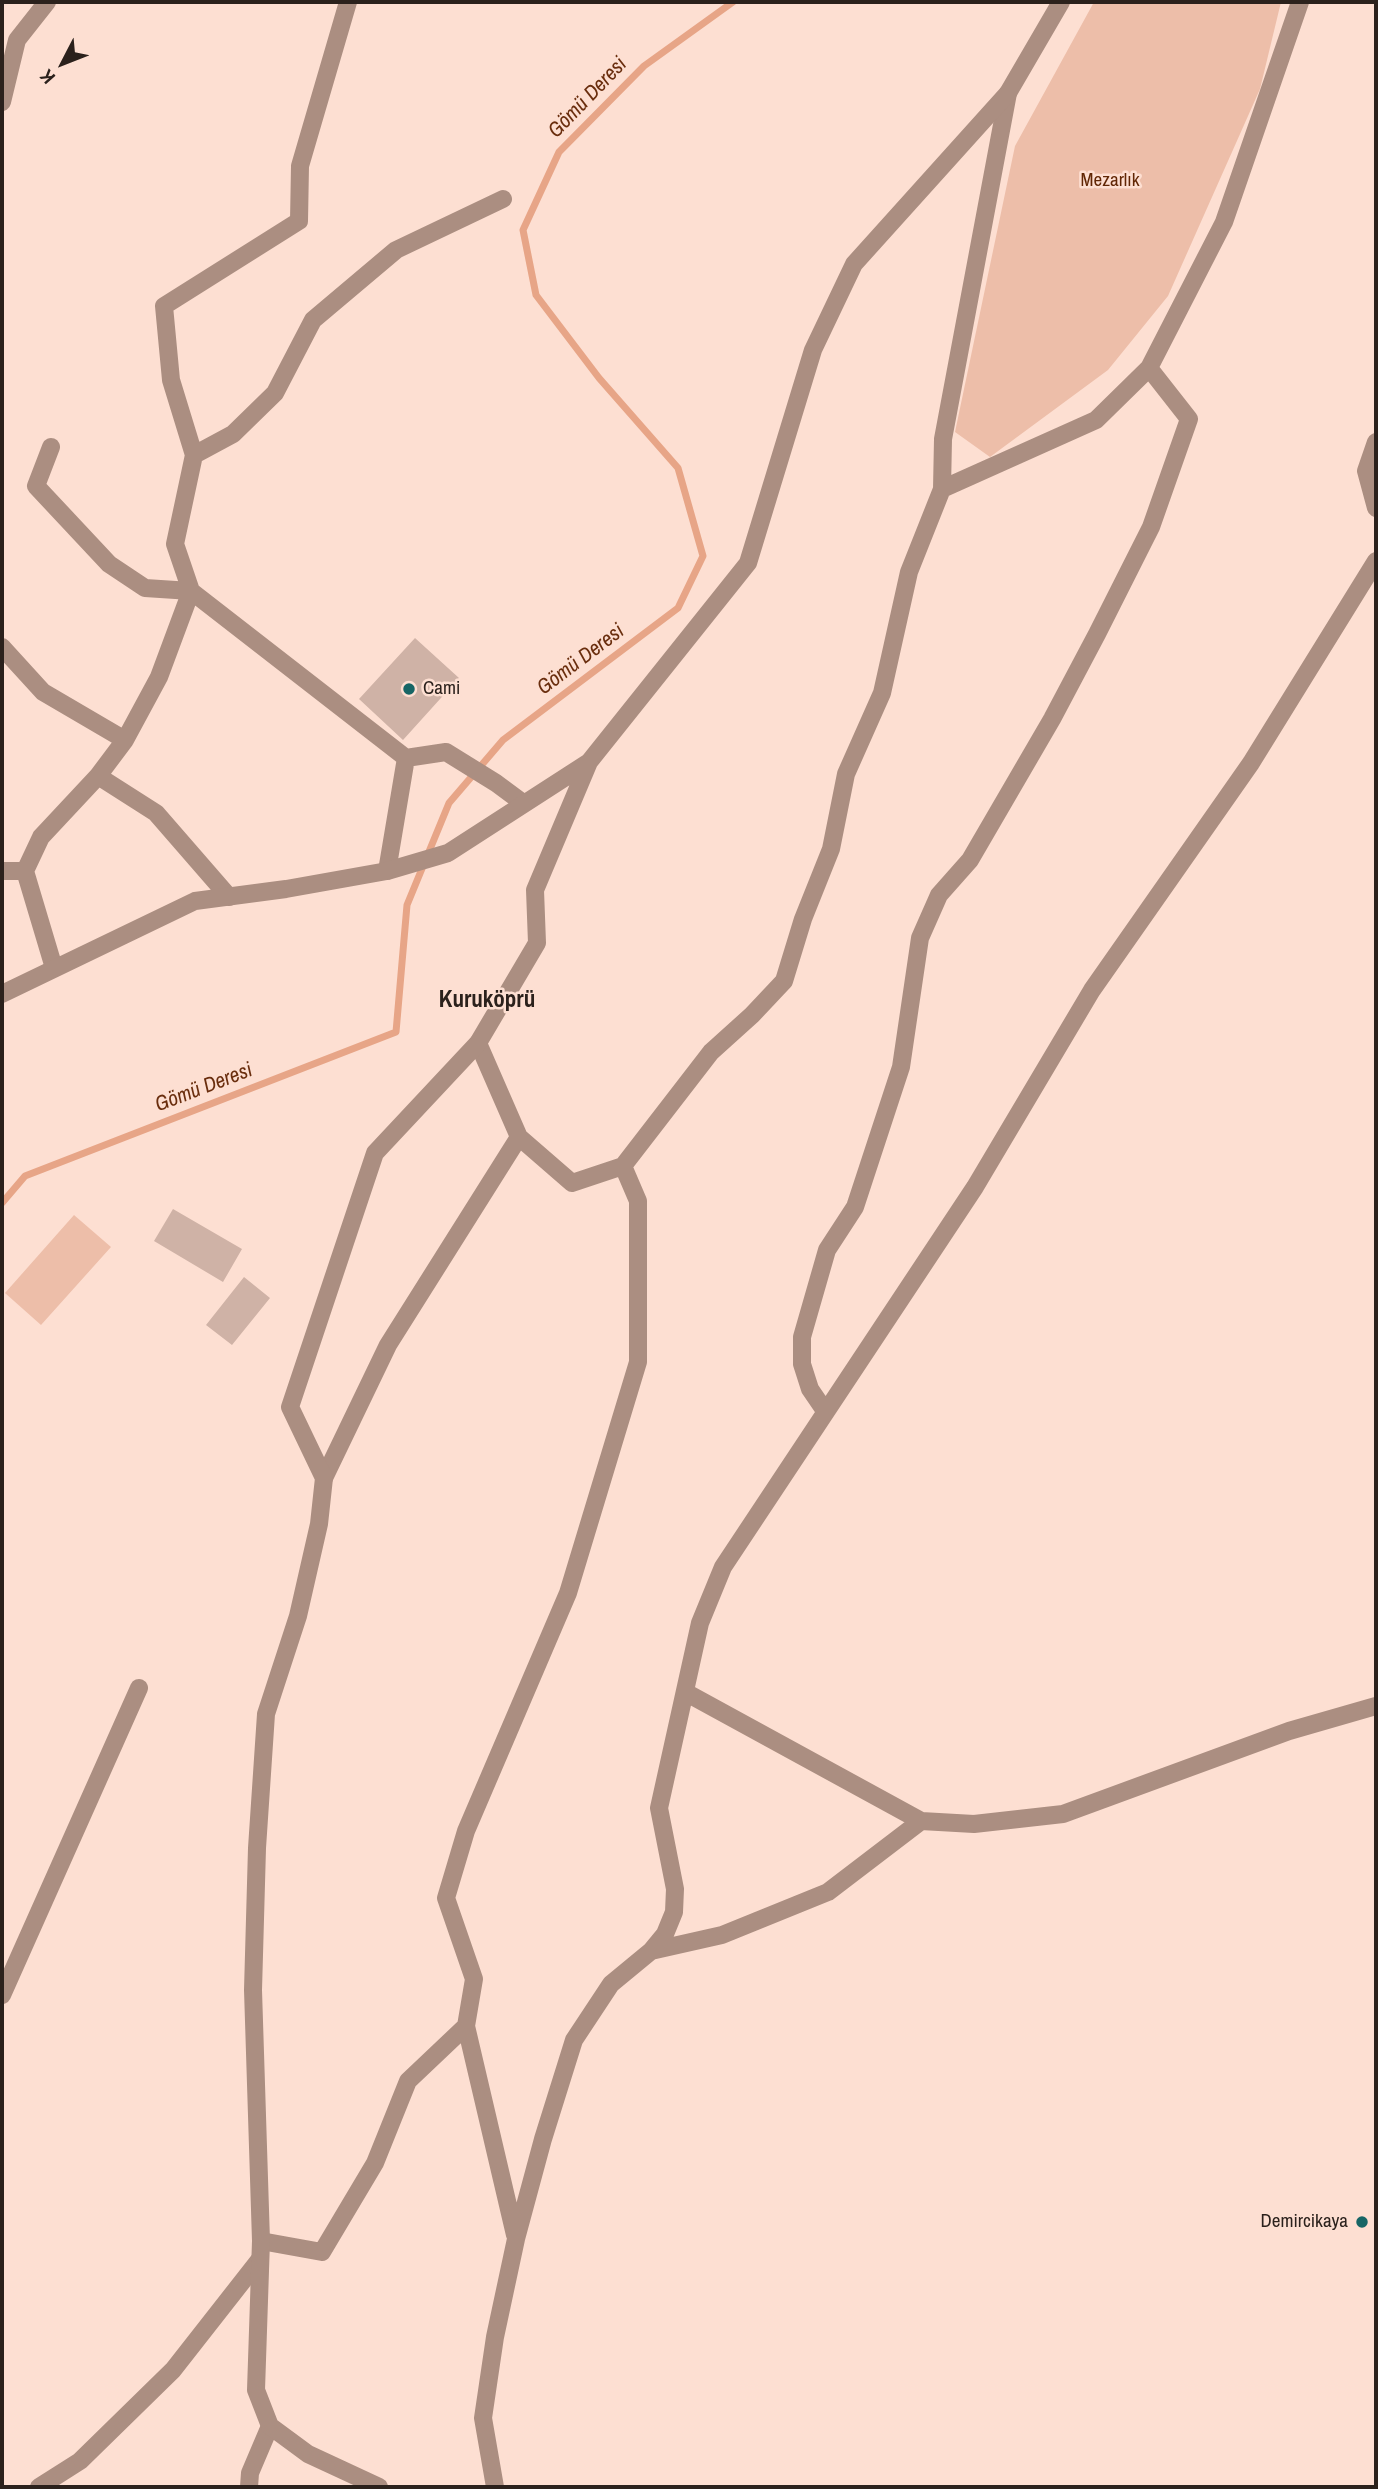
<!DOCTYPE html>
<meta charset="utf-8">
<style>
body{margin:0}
#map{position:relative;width:1378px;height:2489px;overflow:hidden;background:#fddfd2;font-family:"Archivo Narrow",sans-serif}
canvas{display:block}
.frame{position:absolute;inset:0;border:4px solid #2b211c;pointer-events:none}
.north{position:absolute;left:28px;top:28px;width:70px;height:70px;-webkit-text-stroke:5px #fddfd2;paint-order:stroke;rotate:228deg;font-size:19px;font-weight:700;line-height:28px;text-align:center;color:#2b211c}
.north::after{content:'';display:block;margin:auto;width:24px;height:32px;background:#2b211c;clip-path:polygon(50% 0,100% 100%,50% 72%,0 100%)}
</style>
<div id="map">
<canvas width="1378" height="2489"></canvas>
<div class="frame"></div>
<div class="north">K</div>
</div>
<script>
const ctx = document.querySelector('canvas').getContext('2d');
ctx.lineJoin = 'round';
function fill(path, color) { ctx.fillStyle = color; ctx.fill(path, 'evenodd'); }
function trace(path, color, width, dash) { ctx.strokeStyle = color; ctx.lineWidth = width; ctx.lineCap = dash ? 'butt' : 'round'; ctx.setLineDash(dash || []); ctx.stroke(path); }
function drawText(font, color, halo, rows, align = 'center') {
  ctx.font = font + ' "Archivo Narrow",sans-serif'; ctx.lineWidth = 5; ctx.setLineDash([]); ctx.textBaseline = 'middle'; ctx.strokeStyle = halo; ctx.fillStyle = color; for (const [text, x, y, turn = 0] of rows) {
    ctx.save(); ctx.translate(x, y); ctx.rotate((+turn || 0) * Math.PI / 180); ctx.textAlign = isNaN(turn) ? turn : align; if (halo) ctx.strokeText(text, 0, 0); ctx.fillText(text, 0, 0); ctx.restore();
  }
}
fill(new Path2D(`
 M1094 2H1281L1260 89 1168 296 1108 370 990 457 955 432 1015 146Z
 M74 1215 111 1247 41 1325 5 1293Z`), '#edbea9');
trace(new Path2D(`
 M2 1203 25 1176 396 1032 407 905 449 803 503 740 678 608 703 556 678 468 599 378 536 295 523 230 559 152 644 66 733 2`), '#e7a587', 7);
fill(new Path2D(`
 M415 638 459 678 403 740 359 699Z
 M173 1209 242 1249 223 1282 154 1241Z
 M244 1277 270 1298 232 1345 206 1325Z`), '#cfb2a6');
trace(new Path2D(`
 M348 2 300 166 299 221 164 306 171 380 194 455 175 544 191 591 406 758 446 752 496 783 523 803
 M2 102 17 40 47 2
 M1376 442 1366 471 1376 508
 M51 447 36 486 109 564 145 588 191 591 159 677 125 740 98 776 41 837 25 871 54 968
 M194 455 233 434 275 393 313 320 396 250 503 199
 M942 489 1096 420 1149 368 1224 222 1300 2
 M2 647 43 692 125 740
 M98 776 156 813 229 897
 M2 871H25
 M387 871 406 758
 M478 1043 519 1137 572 1183 623 1166 711 1052 752 1015 784 981 803 919 831 849 846 774 882 693 909 572 942 489 943 439 1008 93
 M825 1411 810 1389 802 1364V1337L827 1250 855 1207 901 1067 920 938 939 895 970 860 1052 719 1097 634 1151 527 1189 419 1149 368
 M324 1478 388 1345 519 1137
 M685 1692 921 1821
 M651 1951 722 1935 828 1892 921 1821 974 1824 1063 1814 1289 1731 1376 1706
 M2 1995 139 1688
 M515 2235 466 2026 474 1979 446 1898 466 1831 568 1593 638 1362V1201L623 1166
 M261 2241 322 2252 375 2163 408 2081 466 2026
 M39 2487 80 2461 173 2370 260 2259
 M249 2487 250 2473 270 2426
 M495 2487 483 2418 495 2337 516 2239 543 2139 574 2040 611 1984 651 1951 665 1934 674 1912 675 1889 659 1808 700 1623 723 1567 975 1187 1092 990 1251 763 1376 561`), '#ab8e81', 18);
trace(new Path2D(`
 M2 994 195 901 286 889 387 871 448 853 589 762 748 563 813 350 854 264 1008 93 1061 2
 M379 2487 308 2454 270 2426 256 2390 261 2241 253 1990 257 1848 266 1714 298 1616 319 1524 324 1478 290 1407 375 1153 478 1043 537 943 535 890 589 762`), '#ab8e81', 18);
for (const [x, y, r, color] of [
 [409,689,7,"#176565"],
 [1362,2222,7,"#176565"]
]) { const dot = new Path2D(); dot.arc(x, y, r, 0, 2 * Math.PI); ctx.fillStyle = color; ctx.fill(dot); trace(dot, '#fddfd2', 2.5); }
drawText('19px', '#612604', '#fddfd2', [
 ["Mezarlık",1110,181]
]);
drawText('19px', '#2b211c', '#fddfd2', [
 ["Cami",423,689],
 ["Demircikaya",1348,2222,"right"]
], 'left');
drawText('italic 21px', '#6a2e0e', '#fddfd2', [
 ["Gömü Deresi",588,98,-46],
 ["Gömü Deresi",581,660,-37],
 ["Gömü Deresi",204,1088,-21]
]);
drawText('bold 23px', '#2b211c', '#fddfd2', [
 ["Kuruköprü",487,1001]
]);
</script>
